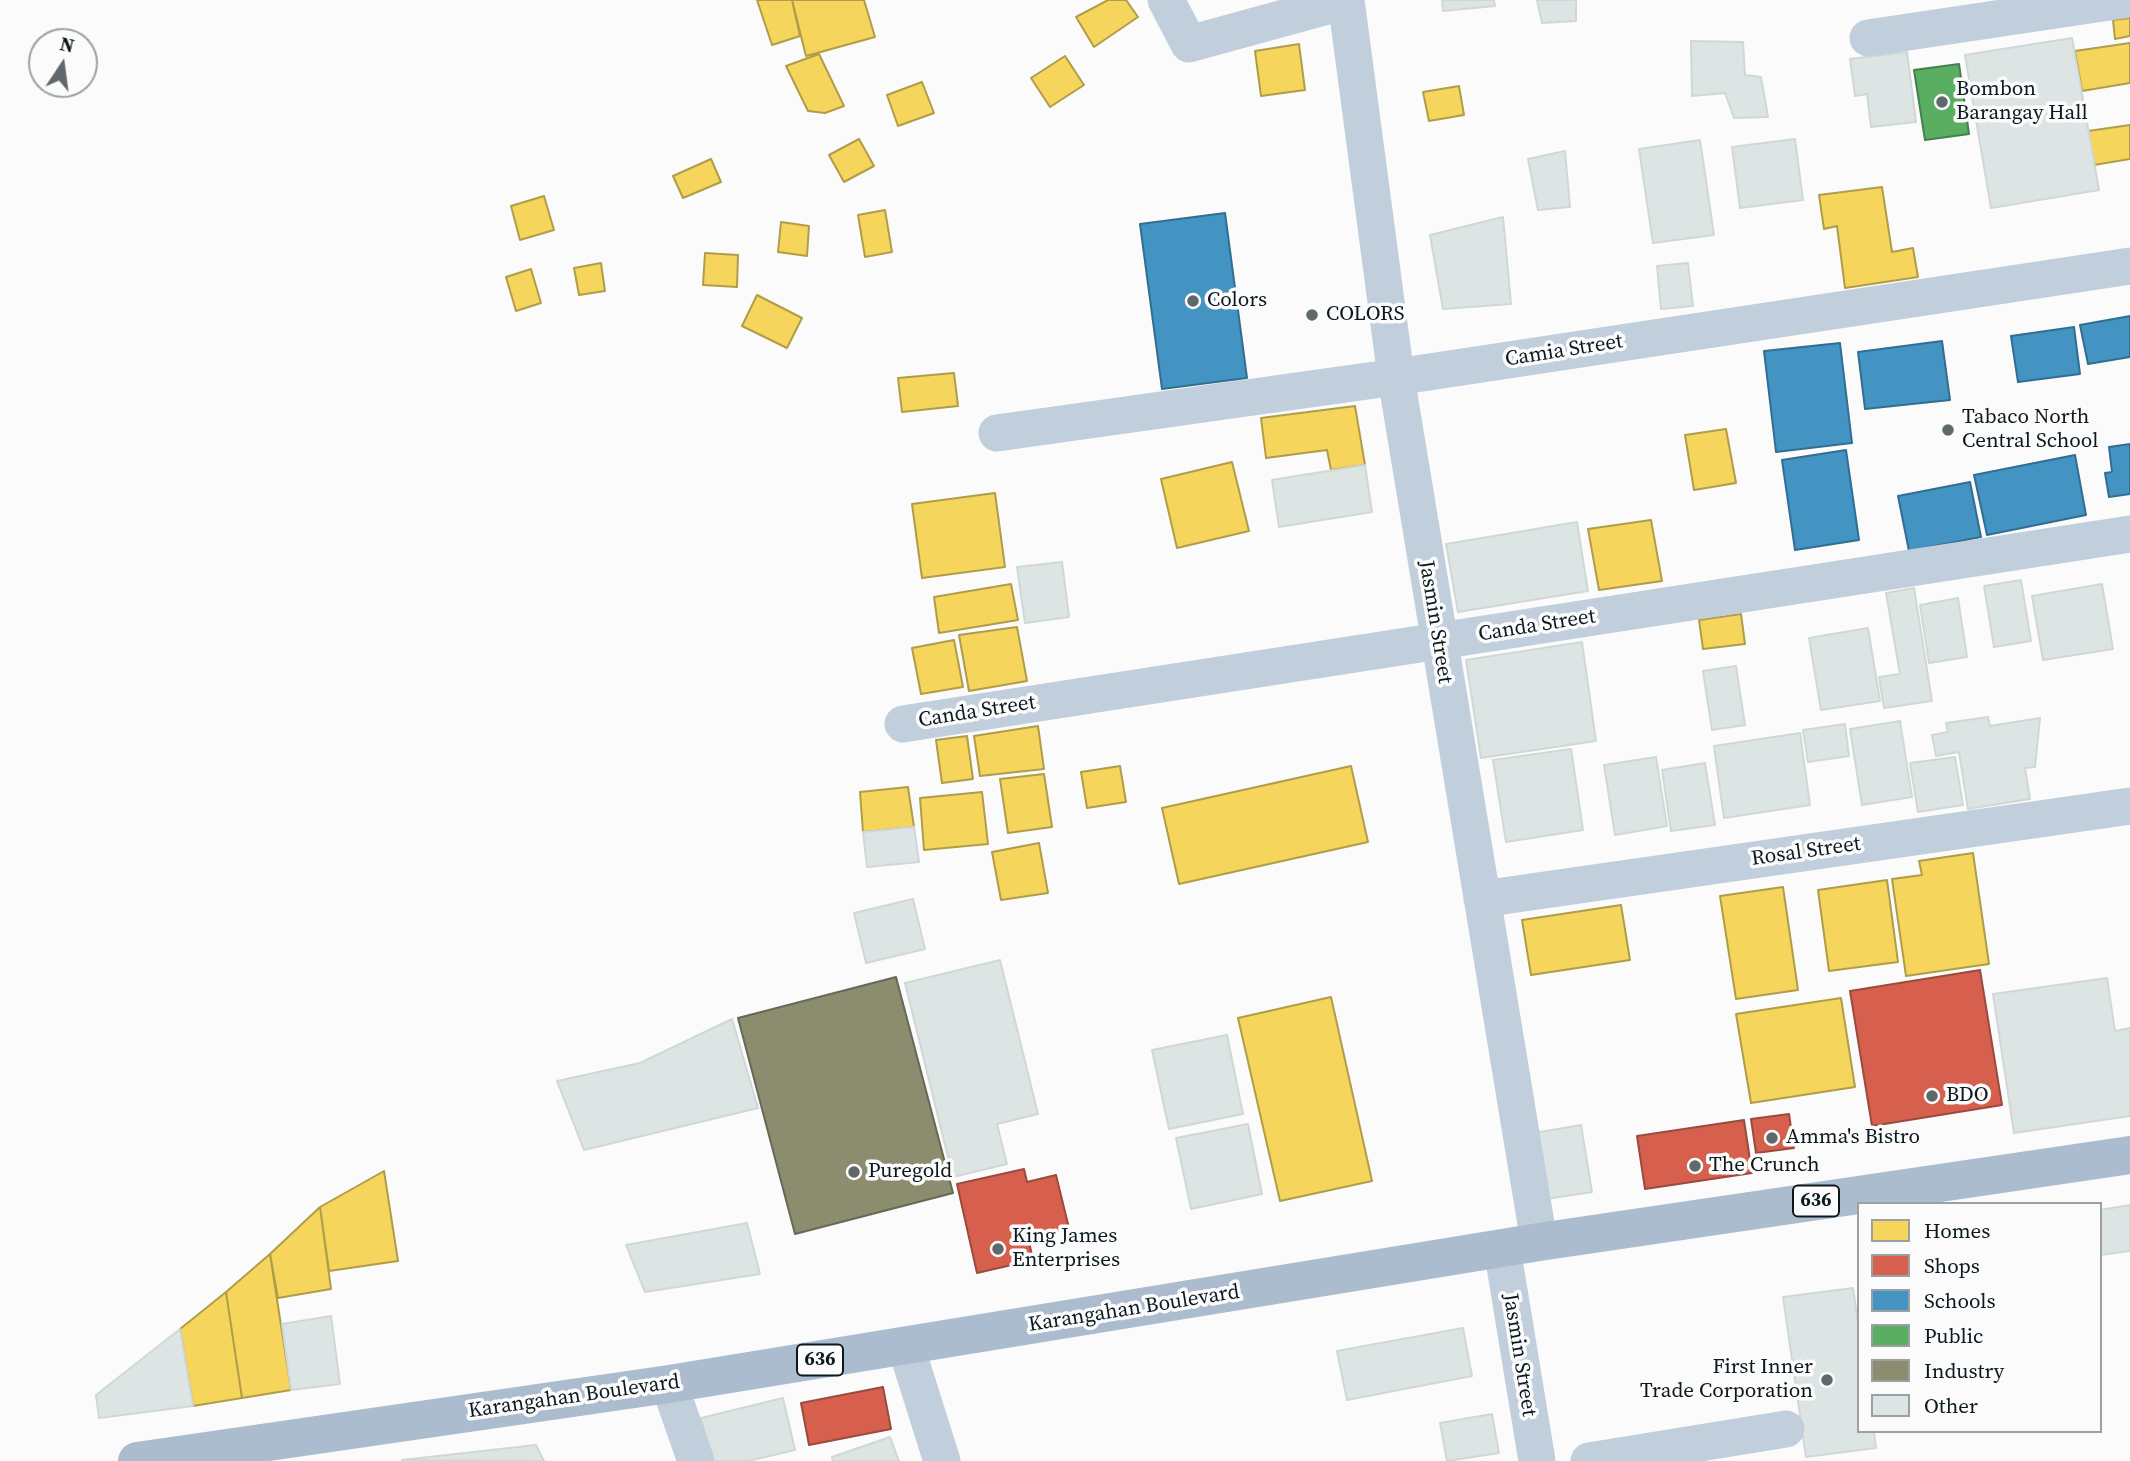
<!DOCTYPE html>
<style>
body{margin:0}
#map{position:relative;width:2130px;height:1461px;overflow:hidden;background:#fbfbfb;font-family:"Source Serif 4",serif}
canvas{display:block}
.legend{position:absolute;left:1857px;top:1202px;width:245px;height:231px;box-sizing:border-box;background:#fbfbfb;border:2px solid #9ba1a3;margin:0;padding:9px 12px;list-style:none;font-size:21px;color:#0b191e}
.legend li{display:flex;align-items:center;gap:14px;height:35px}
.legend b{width:35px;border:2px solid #9ba1a3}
.north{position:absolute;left:28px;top:28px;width:70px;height:70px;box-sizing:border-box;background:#fbfbfb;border:2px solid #9ba1a3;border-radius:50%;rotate:13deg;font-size:19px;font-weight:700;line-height:28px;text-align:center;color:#0b191e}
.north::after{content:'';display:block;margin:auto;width:24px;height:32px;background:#5f686b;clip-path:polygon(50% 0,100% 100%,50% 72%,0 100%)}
</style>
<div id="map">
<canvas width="2130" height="1461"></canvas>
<ul class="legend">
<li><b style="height:19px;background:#f6d55c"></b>Homes</li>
<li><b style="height:19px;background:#d6604d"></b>Shops</li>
<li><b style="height:19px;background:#4393c3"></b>Schools</li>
<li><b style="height:19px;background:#5aae61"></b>Public</li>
<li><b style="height:19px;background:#8c8c6e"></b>Industry</li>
<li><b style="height:19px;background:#dde5e4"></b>Other</li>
</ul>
<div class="north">N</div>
</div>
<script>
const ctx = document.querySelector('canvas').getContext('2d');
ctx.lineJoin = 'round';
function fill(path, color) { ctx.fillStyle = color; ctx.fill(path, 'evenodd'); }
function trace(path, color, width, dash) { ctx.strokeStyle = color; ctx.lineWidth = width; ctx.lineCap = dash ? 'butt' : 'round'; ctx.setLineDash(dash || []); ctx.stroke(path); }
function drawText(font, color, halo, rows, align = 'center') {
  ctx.font = font + ' "Source Serif 4",serif'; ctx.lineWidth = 7; ctx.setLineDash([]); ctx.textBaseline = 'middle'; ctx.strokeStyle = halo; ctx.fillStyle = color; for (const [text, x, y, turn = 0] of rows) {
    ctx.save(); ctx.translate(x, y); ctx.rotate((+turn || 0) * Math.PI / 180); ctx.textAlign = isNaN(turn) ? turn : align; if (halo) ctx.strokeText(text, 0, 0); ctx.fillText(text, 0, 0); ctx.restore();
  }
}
const homes = new Path2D(`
 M757 0H792L800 36 772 45Z
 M792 0H864L875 37 806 56Z
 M1108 0H1126L1138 17 1094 47 1076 17Z
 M2130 18V36L2115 39 2113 20Z
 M2130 43V83L2082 91 2075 51Z
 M1299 44 1305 90 1261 96 1255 51Z
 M819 54 844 106 825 113 808 111 786 66Z
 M1065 56 1084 85 1050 107 1031 78Z
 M922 82 934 113 898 126 887 95Z
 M1459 86 1464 115 1429 121 1423 92Z
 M2130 125V159L2094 165 2088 131Z
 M859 139 874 166 844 182 829 155Z
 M711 159 721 182 683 198 673 176Z
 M1882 187 1892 252 1913 248 1918 277 1845 288 1837 226 1824 229 1819 195Z
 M544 196 554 230 520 240 511 206Z
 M885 210 892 252 865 257 858 215Z
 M781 222 809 226 807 256 778 252Z
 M705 253 738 255 737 287 703 285Z
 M601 263 605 291 579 295 574 268Z
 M531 269 541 303 516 311 506 277Z
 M757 295 802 318 787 348 742 326Z
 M954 373 958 406 902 412 898 378Z
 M1355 406 1365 465 1331 470 1327 450 1266 458 1261 418Z
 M1726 429 1736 483 1694 490 1685 435Z
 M1232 462 1249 531 1177 548 1161 479Z
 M995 493 1005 567 922 578 912 504Z
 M1651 520 1662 581 1599 590 1588 529Z
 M1011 584 1018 620 939 633 934 597Z
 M1741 614 1745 644 1703 649 1699 620Z
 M1017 627 1027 681 969 691 959 635Z
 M954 640 963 687 921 694 912 648Z
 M1038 726 1044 769 980 776 974 736Z
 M967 736 973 779 942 783 936 740Z
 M1120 766 1126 802 1087 808 1081 772Z
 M1351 766 1368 842 1179 884 1162 808Z
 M1044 774 1052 827 1008 833 1000 779Z
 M908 787 914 827 863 832 860 792Z
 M982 792 988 844 924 850 920 798Z
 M1039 843 1048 893 1001 900 992 852Z
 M1973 853 1989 964 1906 976 1892 879 1922 875 1919 861Z
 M1887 880 1898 962 1829 971 1818 890Z
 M1783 887 1798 990 1736 999 1720 896Z
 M1621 905 1630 960 1531 975 1522 920Z
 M1331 997 1372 1181 1280 1201 1238 1018Z
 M1841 998 1855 1087 1751 1103 1736 1014Z
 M384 1171 398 1261 329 1271 320 1207Z
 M320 1207 331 1289 278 1298 270 1254Z
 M270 1254 291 1390 242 1398 226 1292Z
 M226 1292 242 1398 193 1406 180 1329Z`);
fill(homes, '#f6d55c');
trace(homes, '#b09d49', 2);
const shops = new Path2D(`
 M1980 970 2002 1105 1872 1126 1850 991Z
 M1789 1114 1794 1148 1756 1153 1751 1119Z
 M1744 1120 1752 1173 1645 1189 1637 1136Z
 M1024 1169 1027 1182 1056 1175 1069 1228 1028 1237 1033 1260 977 1273 957 1184Z
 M883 1387 891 1429 809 1445 801 1403Z`);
fill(shops, '#d6604d');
trace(shops, '#994b3f', 2);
const schools = new Path2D(`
 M1225 213 1247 378 1162 389 1140 224Z
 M2130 316V357L2088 364 2080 325Z
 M2074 327 2080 374 2018 382 2011 336Z
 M1942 341 1950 400 1865 409 1858 352Z
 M1840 343 1852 443 1776 452 1764 351Z
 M2130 444V494L2109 497 2105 473 2112 472 2109 447Z
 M1846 450 1859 540 1795 550 1782 460Z
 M2075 455 2086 515 1987 535 1974 475Z
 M1970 482 1981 537 1909 551 1898 496Z`);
fill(schools, '#4393c3');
trace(schools, '#326e92', 2);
const public = new Path2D(`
 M1959 64 1969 134 1925 140 1914 70Z`);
fill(public, '#5aae61');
trace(public, '#42814d', 2);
const industry = new Path2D(`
 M896 977 953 1193 795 1234 738 1018Z`);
fill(industry, '#8c8c6e');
trace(industry, '#656a56', 2);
const building = new Path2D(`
 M1442 0H1494L1495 6 1443 11Z
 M1537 0H1576V21L1542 23Z
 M2072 38 2099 190 1991 208 1965 55Z
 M1691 41 1743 42 1745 75 1761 77 1768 117 1734 118 1725 93 1692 96Z
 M1907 52 1916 122 1871 127 1867 94 1855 96 1850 59Z
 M1795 139 1803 200 1740 208 1732 147Z
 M1700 140 1714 235 1653 243 1639 149Z
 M1565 151 1570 207 1538 210 1528 159Z
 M1503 217 1511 304 1443 309 1430 235Z
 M1688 263 1693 306 1661 309 1657 266Z
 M1365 465 1372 512 1279 527 1272 480Z
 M1577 522 1588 591 1458 612 1446 544Z
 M1062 562 1069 617 1025 623 1017 567Z
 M2021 580 2031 641 1994 647 1984 586Z
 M2102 584 2113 649 2043 660 2032 596Z
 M1914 588 1932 701 1884 708 1879 677 1900 674 1886 593Z
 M1958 598 1967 657 1929 663 1920 605Z
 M1868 628 1880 701 1821 710 1809 638Z
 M1582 642 1596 741 1481 758 1466 660Z
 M1736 666 1745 725 1712 730 1703 671Z
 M1988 717 1990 726 2040 718 2035 767 2025 768 2030 799 1968 809 1959 752 1936 756 1932 735 1948 732 1946 723Z
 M1900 721 1912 797 1862 805 1850 729Z
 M1845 724 1849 756 1808 762 1803 730Z
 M1800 733 1810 805 1724 818 1714 746Z
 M1571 749 1583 830 1506 842 1493 760Z
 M1656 757 1667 826 1615 835 1604 765Z
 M1955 757 1963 805 1918 812 1910 763Z
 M1705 763 1715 825 1671 831 1662 770Z
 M914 827 919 862 867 867 863 832Z
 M913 899 925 949 866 963 854 913Z
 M1000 960 1038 1114 997 1124 1007 1164 953 1177 905 983Z
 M2107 978 2115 1031 2130 1028V1116L2014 1133 1993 994Z
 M732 1019 758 1108 584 1150 557 1081 640 1063Z
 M1227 1035 1243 1114 1169 1129 1152 1050Z
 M1248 1124 1262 1194 1191 1209 1176 1138Z
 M1581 1125 1592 1192 1546 1199 1534 1133Z
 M2130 1205V1251L2100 1255V1210Z
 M747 1223 760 1274 645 1292 626 1245Z
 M1853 1288 1859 1328V1431H1874L1876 1448 1806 1457 1783 1297Z
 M331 1316 340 1384 291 1390 282 1324Z
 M1463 1328 1472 1376 1347 1400 1337 1351Z
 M180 1329 193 1406 99 1418 96 1395Z
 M783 1398 795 1450 748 1461H712L701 1418Z
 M1492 1414 1499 1453 1447 1461 1440 1423Z
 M890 1437 899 1461H833L832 1457Z
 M536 1445 544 1461 402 1460Z`);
fill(building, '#dde5e4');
trace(building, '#d0d8d7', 2);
trace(new Path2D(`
 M1166 0 1189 44 1346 1
 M1346 0 1396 377 1539 1242
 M1868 38 2123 0
 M997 433 1396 377 2130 266
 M903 724 2130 534
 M1482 899 2130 806
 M1502 1248 1537 1461
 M906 1347 942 1461
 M669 1384 696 1461
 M1589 1461 1786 1429`), '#c1cedc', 37);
trace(new Path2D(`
 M137 1461 669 1384 1539 1242 2130 1155`), '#abbccf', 38);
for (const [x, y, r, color] of [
 [1942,102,7,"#5f686b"],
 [1193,301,7,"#5f686b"],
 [1312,315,7,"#5f686b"],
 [1948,430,7,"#5f686b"],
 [1932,1096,7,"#5f686b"],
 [1772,1138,7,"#5f686b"],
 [1695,1166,7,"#5f686b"],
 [854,1172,7,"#5f686b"],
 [998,1249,7,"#5f686b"],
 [1827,1380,7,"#5f686b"]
]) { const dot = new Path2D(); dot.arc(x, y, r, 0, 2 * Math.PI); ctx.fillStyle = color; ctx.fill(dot); trace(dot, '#fbfbfb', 2.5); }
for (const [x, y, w] of [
 [1816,1201,46],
 [820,1360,46]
]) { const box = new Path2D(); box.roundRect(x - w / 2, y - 15.5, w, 31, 5); ctx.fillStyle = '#fbfbfb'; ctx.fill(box); trace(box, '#0b191e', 2); }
drawText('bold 19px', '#0b191e', null, [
 ["636",1816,1201],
 ["636",820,1360]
]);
drawText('21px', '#0b191e', '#fbfbfb', [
 ["Bombon",1956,90],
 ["Barangay Hall",1956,114],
 ["Colors",1207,301],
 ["COLORS",1326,315],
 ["Tabaco North",1962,418],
 ["Central School",1962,442],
 ["BDO",1946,1096],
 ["Amma's Bistro",1786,1138],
 ["The Crunch",1709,1166],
 ["Puregold",868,1172],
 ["King James",1012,1237],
 ["Enterprises",1012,1261],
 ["First Inner",1813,1368,"right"],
 ["Trade Corporation",1813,1392,"right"]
], 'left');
drawText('21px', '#0b191e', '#fbfbfb', [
 ["Camia Street",1564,351,-9],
 ["Jasmin Street",1435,622,81],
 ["Canda Street",1537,626,-9],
 ["Canda Street",977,712,-9],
 ["Rosal Street",1806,852,-8],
 ["Karangahan Boulevard",1134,1309,-9],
 ["Jasmin Street",1519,1355,81],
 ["Karangahan Boulevard",574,1397,-8]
]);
</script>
